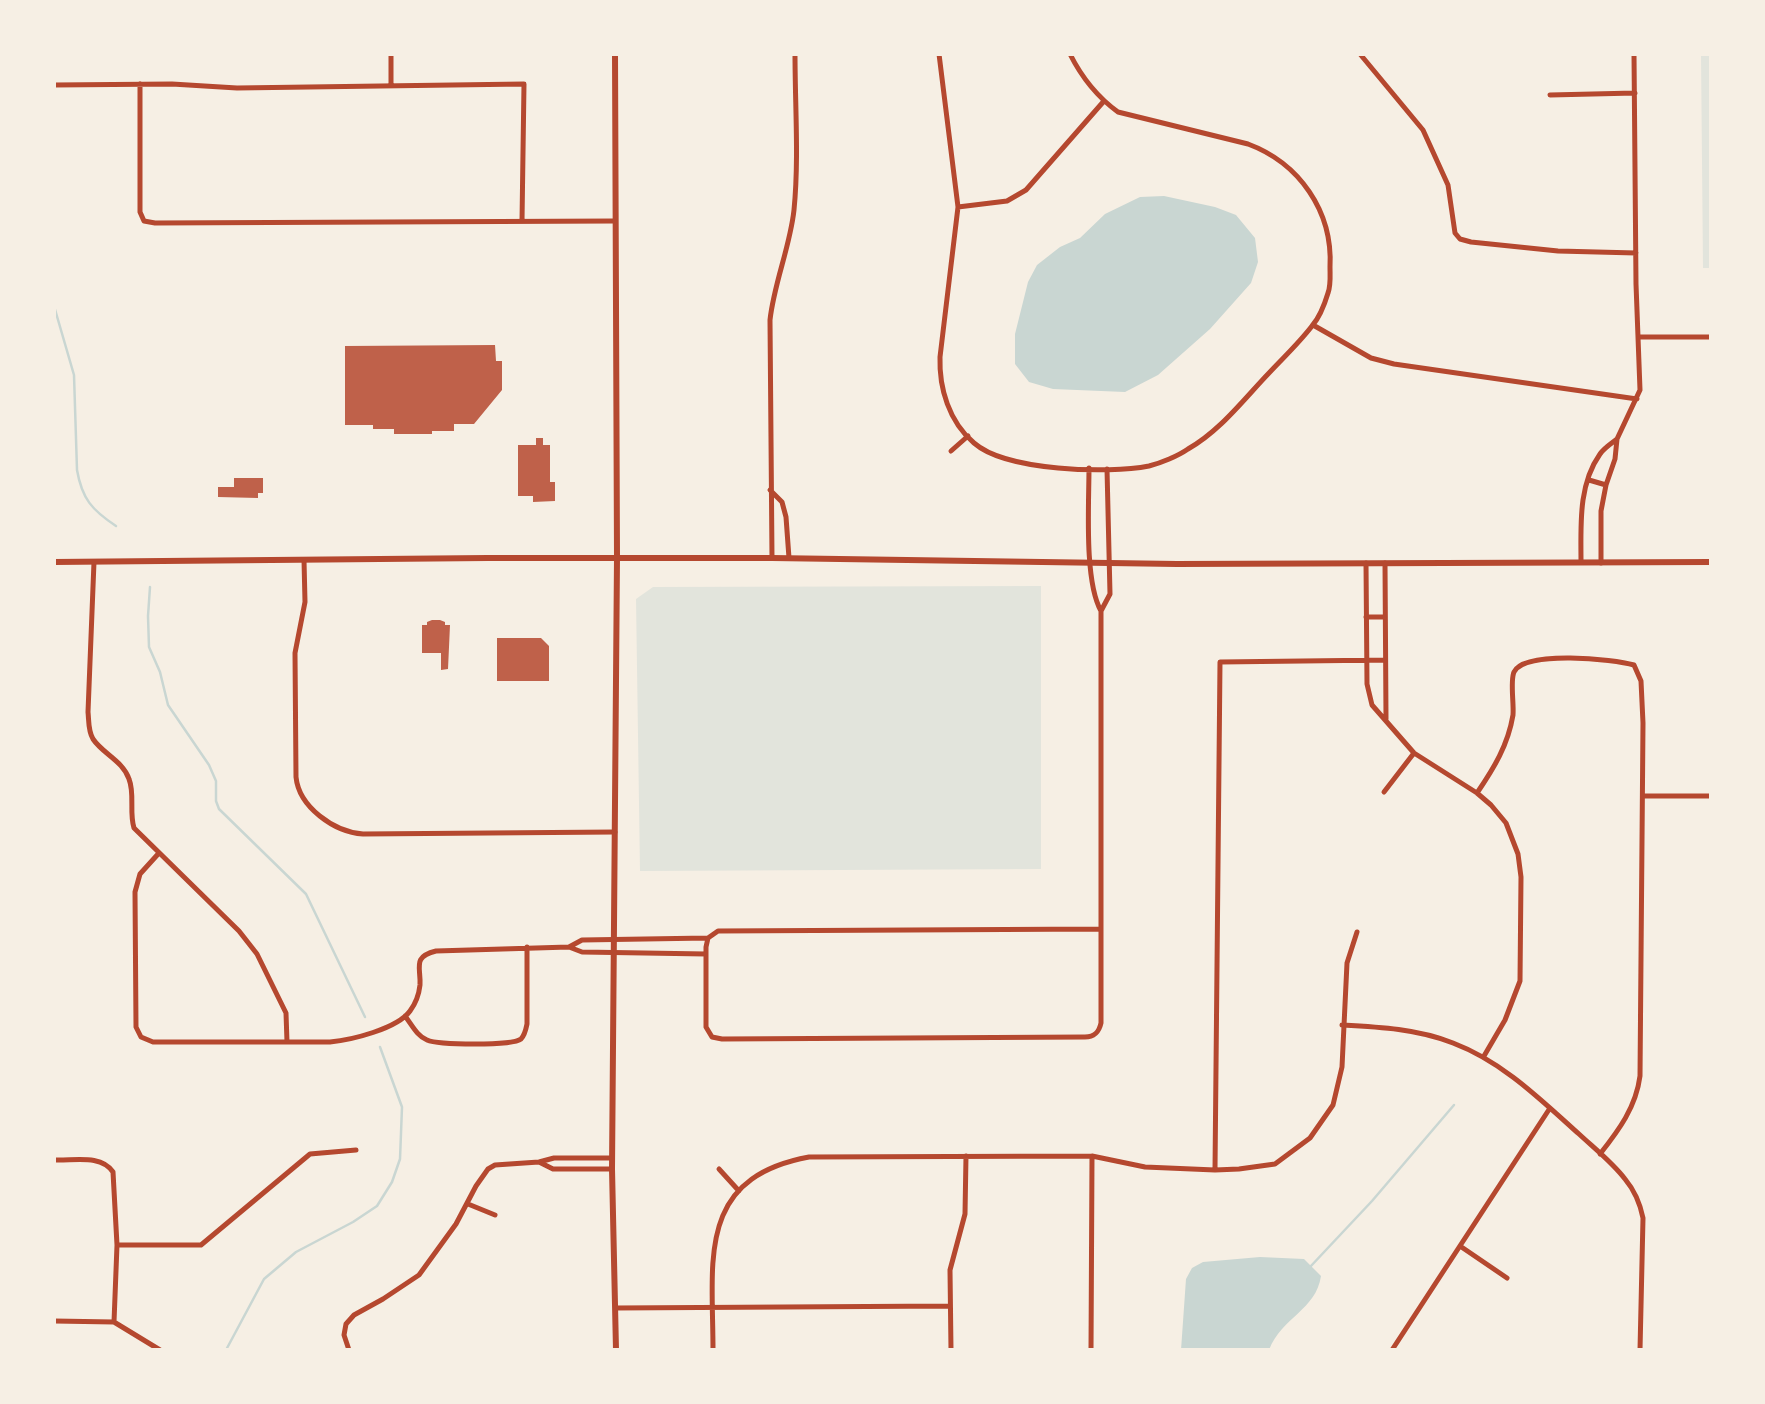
<!DOCTYPE html>
<style>
body{margin:0}
#map{position:relative;width:1765px;height:1404px;overflow:hidden;background:#f6efe4;font-family:Figtree,sans-serif}
canvas{display:block}
.frame{position:absolute;inset:0;border:56px solid #f6efe4;pointer-events:none}
</style>
<div id="map">
<canvas width="1765" height="1404"></canvas>
<div class="frame"></div>
</div>
<script>
const ctx = document.querySelector('canvas').getContext('2d');
ctx.lineJoin = 'round';
function fill(path, color) { ctx.fillStyle = color; ctx.fill(path, 'evenodd'); }
function trace(path, color, width, dash) { ctx.strokeStyle = color; ctx.lineWidth = width; ctx.lineCap = dash ? 'butt' : 'round'; ctx.setLineDash(dash || []); ctx.stroke(path); }
fill(new Path2D(`
 M1701 54H1711V268H1703Z
 M1041 586V869L640 871 636 599 653 587Z`), '#e2e4dc');
fill(new Path2D(`
 M1164 196 1215 207 1236 215 1255 238 1258 262 1251 283 1210 329 1158 375 1125 392 1053 389 1029 382 1015 364V334L1028 282 1037 265 1060 247 1080 238 1105 214 1140 197Z
 M1260 1257 1304 1259 1321 1276C1316 1310 1282 1317 1269 1350H1181L1186 1279 1192 1268 1203 1262Z`), '#c9d6d2');
trace(new Path2D(`
 M54 306 74 375 77 470C82 499 92 510 116 526
 M150 587 148 616 149 647 160 672 168 705 209 765 216 781V801L219 809 306 894 365 1017
 M1310 1267 1372 1201 1454 1105
 M226 1350 264 1279 296 1252 353 1222 377 1206 392 1182 400 1159 402 1107 380 1047`), '#c9d6d2', 2.5);
fill(new Path2D(`
 M495 345 496 361H502V390L474 424H454V431H432V434H394V429H373V425H345V346Z
 M536 438H543V445H550V482H555V501L533 502V496H518V445H536Z
 M234 478H263V493H258V498L218 497V487H234Z
 M432 620H440L445 622V625H450L448 669 441 670V653H422V625H427V622Z
 M497 638H541L549 646V681H497Z`), '#bf614a');
trace(new Path2D(`
 M391 54V86
 M939 54 958 207 940 357C939 388 949 422 974 443 1006 471 1108 474 1149 466 1161 463 1178 456 1188 449 1220 431 1244 399 1269 373 1283 358 1299 343 1312 326 1319 318 1325 303 1328 293 1331 285 1330 275 1330 267 1333 211 1299 163 1248 144L1118 112C1096 96 1082 78 1070 54
 M1360 54 1423 130 1448 185 1455 233 1460 239 1471 242 1558 251 1636 253
 M140 84V212L144 221 155 223 615 221
 M54 85 172 84 237 88 524 84 522 221
 M1550 95 1635 93
 M958 207 1007 201 1026 190 1104 101
 M1313 325 1371 358 1394 364 1637 399
 M1638 337H1711
 M951 451 968 436
 M1089 468C1089 504 1084 581 1101 611V1023C1099 1032 1095 1037 1085 1037L722 1039 712 1037 706 1027V947L708 938 718 931 1100 929
 M1589 480 1606 485
 M770 490 782 502 786 517 789 558
 M772 558 770 320C774 283 790 247 794 210 799 159 795 106 795 54
 M304 560 305 602 295 653 296 777C299 807 334 832 363 834L615 832
 M94 562 88 712C89 721 88 731 93 739 103 754 123 761 129 779 135 794 129 812 134 828L239 931 257 954 286 1013 287 1042
 M1581 562C1581 526 1578 485 1600 454 1604 448 1612 443 1617 439
 M1366 563 1367 684 1372 705 1414 753 1477 793 1491 805 1506 823 1518 854 1521 877 1520 981 1505 1020 1484 1056
 M1385 563 1386 719
 M1601 563V511L1606 485 1615 459 1617 439 1640 390 1636 284 1634 54
 M1101 611 1110 594 1107 469
 M1366 617H1385
 M1384 792 1414 753
 M1477 793C1494 768 1508 745 1513 715 1514 703 1510 681 1514 672 1524 650 1614 659 1634 665L1641 681 1643 723 1640 1076C1636 1107 1619 1130 1600 1154
 M1643 796H1711
 M159 853 140 874 135 892 136 1027 141 1037 153 1042H330C351 1040 397 1029 410 1011 416 1003 419 994 420 985 421 967 412 957 436 951L569 947 582 952 706 954
 M569 947 582 940 708 938
 M405 1016C412 1025 417 1036 427 1040 438 1045 512 1046 521 1039 525 1035 526 1029 527 1024V947
 M1342 1025C1380 1027 1418 1029 1453 1043 1503 1062 1540 1099 1579 1134 1594 1148 1612 1162 1625 1179 1635 1191 1640 1203 1643 1218L1640 1350
 M54 1160C74 1161 101 1154 113 1172L117 1245 114 1322
 M539 1162 553 1169H612
 M719 1169 739 1191
 M1215 1170 1220 662 1385 660
 M468 1204 495 1215
 M117 1245H201L310 1154 356 1150
 M1460 1246 1507 1278
 M616 1308 950 1306
 M54 1321 114 1322 160 1350
 M349 1350 344 1335 346 1324 354 1315 383 1299 419 1275 456 1224 476 1186 488 1169 495 1165 539 1162 554 1158H612
 M713 1350C713 1260 696 1178 809 1157L1092 1156 1145 1167 1215 1170 1239 1169 1275 1164 1310 1138 1333 1105 1342 1067 1347 963 1357 932
 M951 1350 950 1270 965 1214 966 1156
 M1091 1350 1092 1156
 M1392 1350 1550 1108`), '#b5482f', 5);
trace(new Path2D(`
 M615 54 617 558 612 1169 616 1350
 M54 562 488 558H772L1177 564 1711 562`), '#b5482f', 6);
</script>
